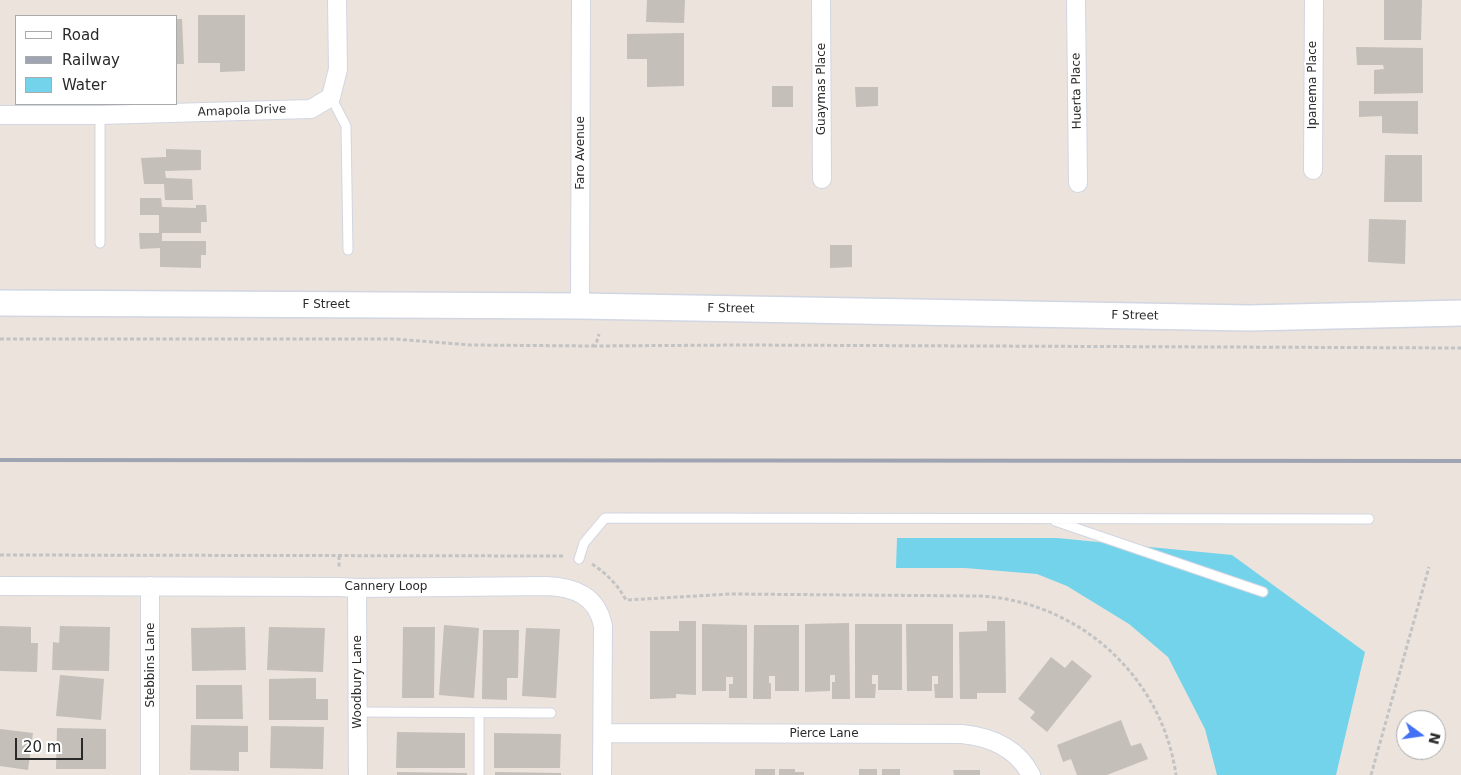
<!DOCTYPE html>
<style>
body{margin:0}
#map{position:relative;width:1461px;height:775px;overflow:hidden;background:#ebe3dc;font-family:"DejaVu Sans",sans-serif}
canvas{display:block}
.legend{position:absolute;left:15px;top:15px;width:162px;height:90px;box-sizing:border-box;background:#fff;border:1px solid #aaa;margin:0;padding:6px 9px;list-style:none;font-size:15px;color:#2a2a2a}
.legend li{display:flex;align-items:center;gap:10px;height:25px}
.legend b{width:25px;border:1px solid #aaa}
.north{position:absolute;left:1396px;top:710px;width:50px;height:50px;box-sizing:border-box;background:#fff;border:1px solid #aaa;border-radius:50%;rotate:104deg;font-size:14px;font-weight:700;line-height:20px;text-align:center;color:#2a2a2a}
.north::after{content:'';display:block;margin:auto;width:18px;height:22px;background:#4271f3;clip-path:polygon(50% 0,100% 100%,50% 72%,0 100%)}
.scale{position:absolute;left:15px;top:738px;width:68px;height:22px;box-sizing:border-box;border:2px solid #2a2a2a;border-top:0;padding-left:6px;font-size:15px;line-height:18px;white-space:nowrap;color:#2a2a2a;-webkit-text-stroke:4px #fff;paint-order:stroke}
</style>
<div id="map">
<canvas width="1461" height="775"></canvas>
<ul class="legend">
<li><b style="height:6px;background:#fff"></b>Road</li>
<li><b style="height:6px;background:#9fa4b3"></b>Railway</li>
<li><b style="height:14px;background:#73d3ea"></b>Water</li>
</ul>
<div class="north">N</div>
<div class="scale">20 m</div>
</div>
<script>
const ctx = document.querySelector('canvas').getContext('2d');
ctx.lineJoin = 'round';
function fill(path, color) { ctx.fillStyle = color; ctx.fill(path, 'evenodd'); }
function trace(path, color, width, dash) { ctx.strokeStyle = color; ctx.lineWidth = width; ctx.lineCap = dash ? 'butt' : 'round'; ctx.setLineDash(dash || []); ctx.stroke(path); }
function drawText(font, color, halo, rows, align = 'center') {
  ctx.font = font + ' "DejaVu Sans",sans-serif'; ctx.lineWidth = 4; ctx.setLineDash([]); ctx.textBaseline = 'middle'; ctx.strokeStyle = halo; ctx.fillStyle = color; for (const [text, x, y, turn = 0] of rows) {
    ctx.save(); ctx.translate(x, y); ctx.rotate((+turn || 0) * Math.PI / 180); ctx.textAlign = isNaN(turn) ? turn : align; if (halo) ctx.strokeText(text, 0, 0); ctx.fillText(text, 0, 0); ctx.restore();
  }
}
fill(new Path2D(`
 M897 538H1057L1232 555 1365 652 1336 775H1217L1205 729 1168 657 1129 624 1067 586 1037 574 965 568H896Z`), '#73d3ea');
fill(new Path2D(`
 M647 0H685L684 23 646 22Z
 M1384 0H1422L1421 40H1384Z
 M198 15H245V71L220 72V63H198Z
 M176 19H182L184 64H176Z
 M684 33V86L647 87V59H627V34Z
 M1356 47 1423 48V93L1374 94V70L1384 69 1383 65H1357Z
 M772 86H793V107H772Z
 M855 87H878V106L856 107Z
 M1359 101H1418V134L1382 133V116L1359 117Z
 M166 149 201 150V170L165 171 166 178 192 179 193 200H165L164 184H144L141 158 166 157Z
 M1385 155H1422V202H1384Z
 M140 198H161L162 207 196 208V205H206L207 222H201V233H162V241H206V255H201V268L160 267V248L140 249 139 233H159V215H140Z
 M1369 219 1406 220 1405 264 1368 262Z
 M830 245H852V267L830 268Z
 M679 621H696V695L676 694V698L650 699V631H679Z
 M987 621H1005L1006 693H977V699H960L959 632 987 631Z
 M849 623 850 699H832V682H835V675H830V691L805 692V624Z
 M702 624 747 625V698H729V684H733V677H726V691H702Z
 M855 624H902V690H878V675H872V684H876L875 698H855Z
 M906 624H953V698H935L934 684H938V676H932V691H907Z
 M444 625 479 628 474 698 439 695Z
 M754 625H799V691H775V676H769V683H771V699H753Z
 M0 626 31 627V643H38L37 672 0 671Z
 M60 626 110 627 109 671 52 670 53 642 59 643Z
 M245 627 246 670 192 671 191 628Z
 M269 627 325 628 323 672 267 670Z
 M403 627H435L434 698H402Z
 M526 628 560 629 556 698 522 696Z
 M483 630H519L518 678H507V700L482 699Z
 M1051 657 1065 668 1072 660 1092 676 1047 732 1030 718 1035 712 1018 699Z
 M60 675 104 679 101 720 56 716Z
 M316 678V699H328V720H269V679Z
 M196 685H242L243 719H196Z
 M1121 720 1131 746 1141 743 1148 759 1107 775H1077L1071 759 1063 762 1057 745Z
 M191 725 248 726V752H239V771L190 770Z
 M271 726 324 727 323 769 270 768Z
 M57 728 106 729V769H56Z
 M0 729 33 733 28 770 0 766Z
 M397 732 465 733V768H396Z
 M494 733 561 734 560 768H494Z
 M755 769H775V775H755Z
 M779 769H795V772H804V775H779Z
 M859 769H877V775H859Z
 M882 769H900V775H882Z
 M953 770H980V775H954Z
 M397 772 467 773V775H397Z
 M495 772 561 773V775H495Z`), '#c4bfb8');
const lane = new Path2D(`
 M331 97 346 126 348 250
 M100 115V243
 M1055 521 1263 592
 M579 559 584 543 605 518 1369 519
 M358 712 551 713
 M479 775V713`);
const street = new Path2D(`
 M821 0 822 179
 M1076 0 1078 183
 M0 115H100L311 109 331 97 338 69 337 0
 M1313 170 1314 0
 M580 306 581 0
 M0 586 338 587 357 588 546 586C575 587 597 596 603 626L602 775
 M150 586V775
 M357 588 358 775
 M603 733 962 734C991 737 1017 748 1031 775`);
const secondary = new Path2D(`
 M0 303 580 306 1249 318 1461 313`);
trace(lane, '#d1d6e2', 11);
trace(street, '#d1d6e2', 20);
trace(secondary, '#d1d6e2', 28);
trace(new Path2D(`
 M0 339H395L470 345 593 346 597 341 599 334
 M593 346 739 345 1461 348
 M0 555 564 556
 M339 556V568
 M592 564C607 574 617 584 626 600L730 594 981 596C1080 602 1162 677 1176 775
 M1371 775 1429 567`), '#c3c3c3', 3, [4, 2.5]);
trace(lane, '#fff', 9);
trace(street, '#fff', 18);
trace(secondary, '#fff', 25);
trace(new Path2D(`
 M0 460 1461 461`), '#9fa4b3', 4);
drawText('12px', '#2a2a2a', '#fff', [
 ["Ipanema Place",1313,85,-90],
 ["Guaymas Place",822,89,-90],
 ["Huerta Place",1077,91,-91],
 ["Amapola Drive",242,111,-2],
 ["Faro Avenue",581,153,-90],
 ["F Street",326,305],
 ["F Street",731,309,1],
 ["F Street",1135,316,1],
 ["Cannery Loop",386,587],
 ["Stebbins Lane",151,665,-90],
 ["Woodbury Lane",358,682,-90],
 ["Pierce Lane",824,734]
]);
</script>
